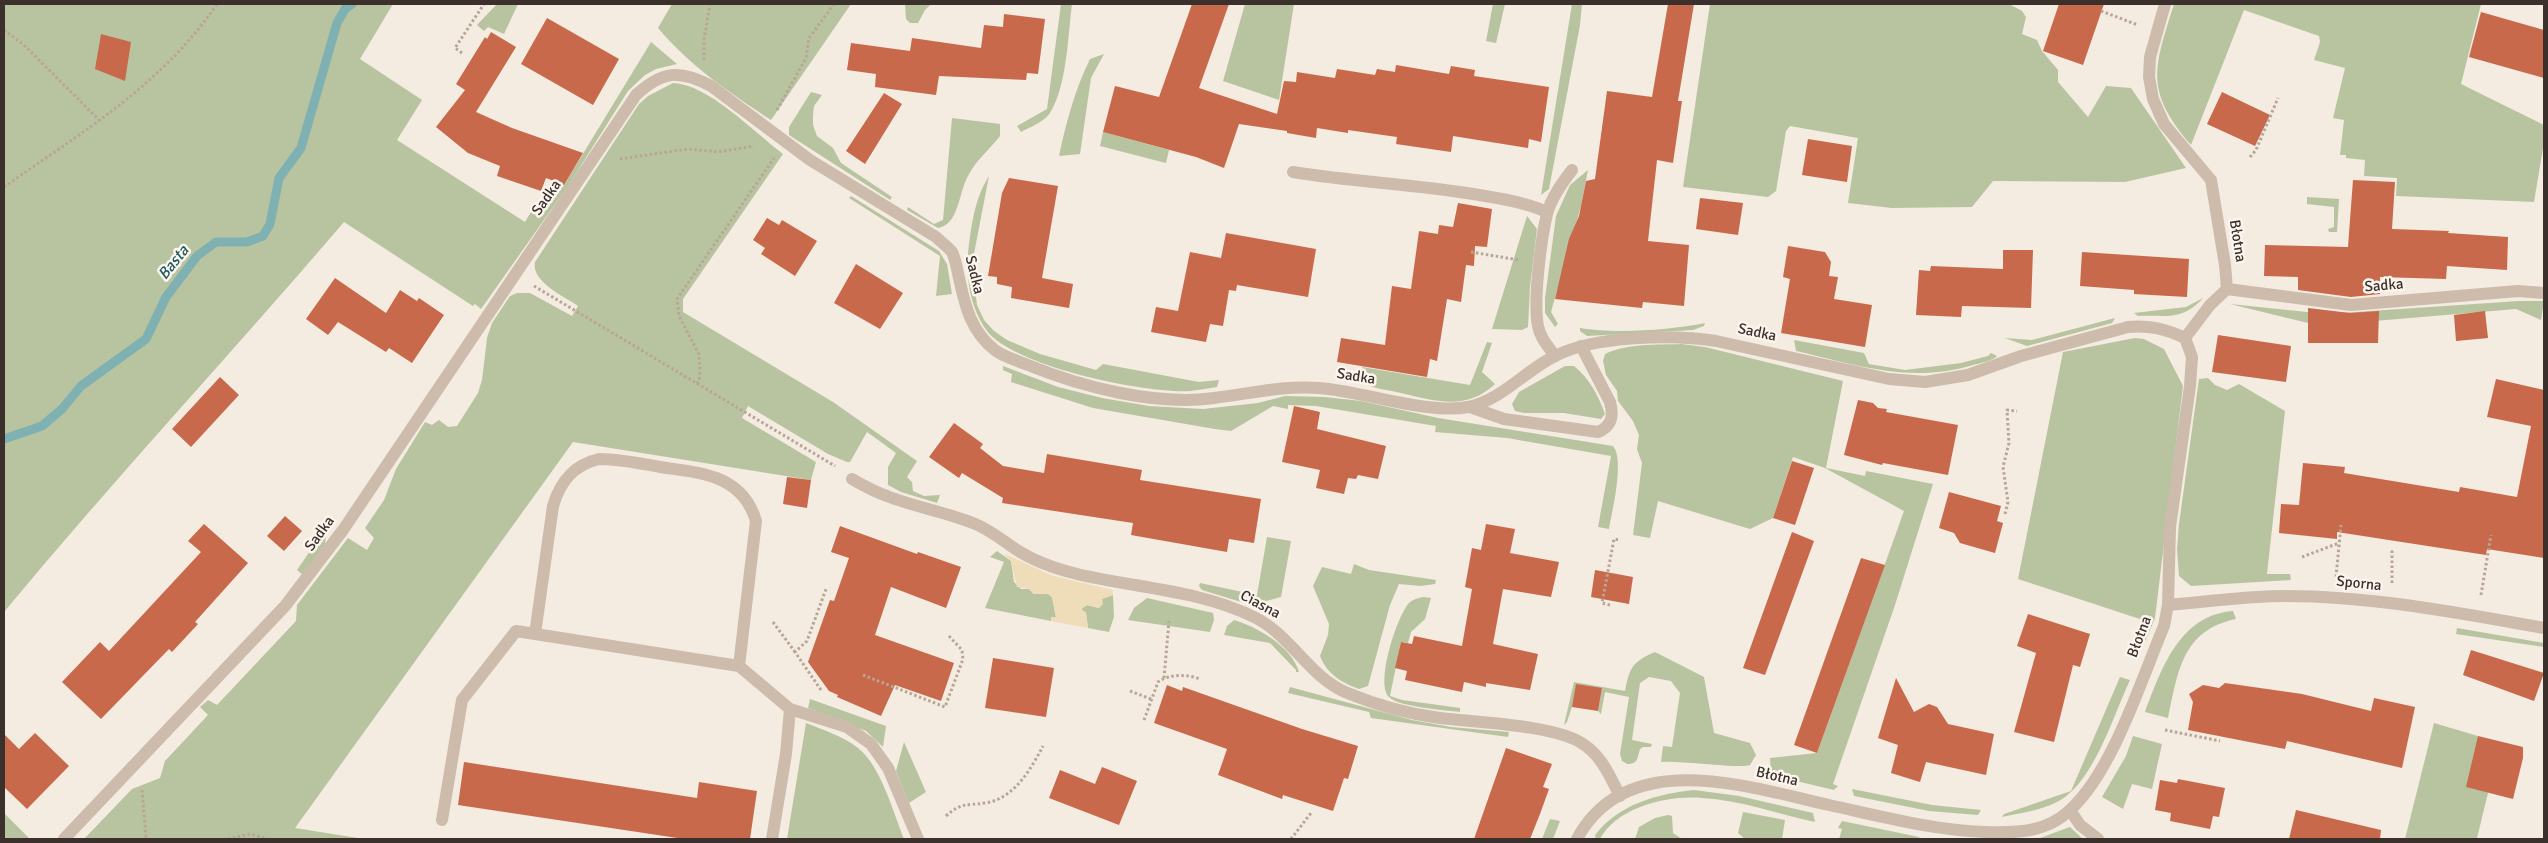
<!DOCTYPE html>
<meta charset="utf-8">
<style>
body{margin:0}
#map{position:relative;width:2548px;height:843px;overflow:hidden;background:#f4ebe1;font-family:Signika,sans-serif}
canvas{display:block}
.frame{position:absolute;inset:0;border:5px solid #3b302b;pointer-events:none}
</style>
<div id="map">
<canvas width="2548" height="843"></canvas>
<div class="frame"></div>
</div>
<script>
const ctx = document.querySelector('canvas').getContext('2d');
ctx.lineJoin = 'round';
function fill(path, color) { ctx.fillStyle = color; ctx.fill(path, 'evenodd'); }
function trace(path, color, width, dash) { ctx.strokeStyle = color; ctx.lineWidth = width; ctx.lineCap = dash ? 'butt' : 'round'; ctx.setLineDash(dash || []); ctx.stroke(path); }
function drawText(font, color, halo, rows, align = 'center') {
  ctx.font = font + ' Signika,sans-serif'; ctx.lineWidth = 5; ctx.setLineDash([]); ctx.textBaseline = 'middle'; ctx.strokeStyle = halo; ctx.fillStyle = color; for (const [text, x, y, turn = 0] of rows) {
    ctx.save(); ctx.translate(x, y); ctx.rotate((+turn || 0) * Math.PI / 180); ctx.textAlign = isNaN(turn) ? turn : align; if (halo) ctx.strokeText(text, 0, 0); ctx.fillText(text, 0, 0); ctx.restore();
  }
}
fill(new Path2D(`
 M4 4H393L360 59 422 100 397 140 525 222 534 207 550 203 564 185 651 42 677 64 656 69 645 75 628 91 568 186 481 309 475 304 473 306 344 222C232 353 114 479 4 612Z
 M497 4H518L504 34 488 27 484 31 477 25Z
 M672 4H851L771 120C730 93 690 66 658 28Z
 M905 4H931L925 10 918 23H910L906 19Z
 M1061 4H1072C1068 35 1067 86 1050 113 1044 122 1030 127 1021 132L1017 126 1047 109Z
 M1245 4H1294L1279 100 1223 81Z
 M1493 4H1505L1496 43 1486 41Z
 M1572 4H1582L1580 25 1549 189 1541 195Z
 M1710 4H2009L2022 11 2026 17 2022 34 2037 40 2042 51 2058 70V82L2088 117 2106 86 2131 88 2186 168 2125 182 1993 181 1972 207 1892 208 1848 203 1858 138 1790 126 1786 131 1776 191 1768 197 1683 187Z
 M2174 4H2481L2461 84 2544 125V142L2534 202 2396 196 2397 178 2364 176 2365 160 2346 158V155H2340L2344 120 2333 118 2345 68 2314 60 2320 42 2319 36 2244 10 2191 145C2144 90 2154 68 2174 4Z
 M1104 54 1091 78 1080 154 1059 156C1066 123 1075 89 1090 59Z
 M673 83C708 84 754 132 783 154L683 299V312L833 402 917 461 907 477 912 482 913 491 924 496 940 495 937 503 901 492 888 485V467L896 453 867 432 850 462H847L828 454 748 406 742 418 816 462 811 480 573 442 295 828 364 839H84L132 789 160 778 165 761 208 715 200 707 208 700 217 705 296 621 297 605 348 538 367 550 374 538 365 528 384 500 396 469 425 422 432 425 439 420 448 427 457 426 478 393 482 380 487 338 492 323 510 296 517 293H530L572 316 578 306C564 296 531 282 535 262L639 104 648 96Z
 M811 92 822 95 814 106 813 115V125L817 136 833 148 841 163 892 197 890 200 789 135V127Z
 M952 118 1000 124V136C990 149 976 160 968 176 959 191 959 225 938 228L907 210 908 207 934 224 943 220Z
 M1103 132 1169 150 1166 163 1100 146Z
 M1588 170 1581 206 1551 312 1558 324 1555 327 1545 313V298L1556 216 1570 185Z
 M989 176 972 264 977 305 984 320 994 331 1007 340 1040 354 1096 370 1103 364 1199 382 1219 380 1217 387C1209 388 1200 390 1191 391 1147 394 1015 367 987 331 969 306 965 274 969 244 972 220 976 196 989 176Z
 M851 196 939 251 947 264 952 294 936 296 940 256 849 198Z
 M2307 197 2339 199 2337 232H2329L2328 229 2334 227V207L2307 204Z
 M1527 216 1537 229 1530 287 1528 327 1522 330 1492 329Z
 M2203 298C2182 321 2168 315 2138 316L2134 313 2186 307Z
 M2519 301H2544L2541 320 2516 309 2351 323H2308L2230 304 2326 314Z
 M2115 318 2112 323 2027 346 2005 338 2032 340Z
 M1705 323 1704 326 1693 330 1587 336 1580 331V328C1614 334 1671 330 1705 323Z
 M2135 338 2144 339 2164 349 2183 386 2155 618 2145 642 2133 645 2143 620 2018 579 2063 352Z
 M1794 340 1864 353 1869 364 1905 370 1961 363 1988 356 1991 353 1997 356C1992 361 1981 363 1973 365 1910 384 1857 365 1796 351Z
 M1487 342 1492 343 1482 372 1495 384C1467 411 1434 401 1401 393 1389 390 1374 389 1363 383L1362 367 1470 385Z
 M1681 344 1705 347 1843 381 1826 468 1865 476 1866 471 1933 484 1895 605 1833 784 1838 786 1834 790 1771 775 1770 758 1817 753 1904 511 1825 468 1793 457 1773 518 1750 529 1658 501 1650 538 1633 535 1642 463 1637 449 1639 435 1633 421 1618 401 1617 391 1606 375 1603 361 1605 354C1628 343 1657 345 1681 344Z
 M1003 366 1058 387 1102 398 1149 406 1203 409 1258 403 1285 396 1325 397 1361 401 1438 418 1613 446C1625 459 1612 512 1609 529L1598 527 1611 456 1507 438 1435 432 1436 426 1316 406 1288 405V409L1273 406 1231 431 1215 429 1093 408 1011 382 1012 374 1003 370Z
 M1565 366H1574C1590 379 1598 395 1605 414L1601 419 1564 413H1524L1515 411 1512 404 1519 392Z
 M2208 378 2215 385 2227 390 2239 384 2285 411 2267 574H2290L2291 580 2191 586 2179 576 2177 549 2179 524 2199 379Z
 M323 532 326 535 325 544 303 575 297 570Z
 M1267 537 1291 541 1281 597 1251 605 1202 590 1199 586 1200 583 1257 595Z
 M997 551 1011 561 1014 582 1021 589H1029L1034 594H1048L1052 597 1056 617H1051V621L985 608 1004 562 990 557Z
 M1354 564 1369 570 1436 580 1435 584 1421 586 1399 584 1390 605 1368 686 1359 689C1342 683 1327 674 1320 656L1328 635 1329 624 1313 586 1322 567 1351 574Z
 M1113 595 1114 617 1109 632 1088 628 1086 613 1081 609 1087 605 1099 608 1102 599Z
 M1423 597 1431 598 1425 619 1411 632 1408 643 1401 642 1390 696 1402 700 1460 708V712C1445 710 1398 707 1389 697 1375 683 1397 616 1409 603 1412 600 1418 598 1423 597Z
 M1147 598 1213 613 1214 620 1210 632 1128 620 1134 608Z
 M2233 611 2236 619C2182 630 2178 672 2168 718L2145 712C2161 670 2179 615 2233 611Z
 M1234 620C1258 627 1292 647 1299 672H1296V670L1270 643 1224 635 1227 626Z
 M2457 628 2544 643V647L2456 634Z
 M1655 652 1704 677 1714 733 1750 743 1756 755 1750 765C1742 769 1678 760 1661 762L1663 746 1672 747 1680 693 1671 681 1649 677 1640 683 1632 740 1652 744 1651 747H1643L1640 749C1637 759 1638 764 1627 764L1622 761 1620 754 1629 697 1605 692 1601 714 1598 711 1602 688 1572 707 1567 722 1564 725 1574 682 1625 691C1630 667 1632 662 1655 652Z
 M2120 677 2130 680C2113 716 2093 786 2055 803 2038 811 2020 813 2002 817L2004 814 2071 791Z
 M1290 687 1412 720 1451 727 1509 732 1508 737 1371 718 1369 712 1288 693Z
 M810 699 886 726 883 747 866 731 808 708Z
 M806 723C823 730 843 736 858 748 881 766 893 812 904 839H787Z
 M2434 723 2478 736 2488 793 2477 838 2481 839H2405Z
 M2133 736 2162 744 2152 789 2132 784 2123 809 2102 797 2126 756Z
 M904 742 926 792 909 803 896 771Z
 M1852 789 1932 805 1981 810 1978 815 1929 811 1854 796Z
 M1694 790 1739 796 1813 813 1815 822C1778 814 1740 800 1702 798 1668 795 1617 807 1600 839H1596L1595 835C1619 804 1657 794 1694 790Z
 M1743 812 1785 820 1782 839H1745L1738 833Z
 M4 813 30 839H4Z
 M1668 815 1672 816 1673 833 1682 839H1635L1639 827 1655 818Z
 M1550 819 1560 821 1553 839H1542Z
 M1842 821 1919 837 1920 839H1839L1842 829 1838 828Z
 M2070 827 2083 839H2040V838Z`), '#b8c4a0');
fill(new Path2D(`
 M1003 553 1053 576 1113 590V595L1102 599 1103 604 1099 608 1087 605 1081 609 1086 613 1088 628 1051 621V617H1056L1052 597 1048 594H1034L1029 589 1017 587 1011 561Z`), '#efdcb8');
trace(new Path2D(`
 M4 439 42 426 62 409 81 386 146 339 166 297 197 256 216 242H247L263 236 270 224 279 178 301 148 337 23 345 9 352 4`), '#7fb0b2', 9);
fill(new Path2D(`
 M1192 4H1229L1199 88 1277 114 1284 81 1296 82 1297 72 1335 78 1337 69 1375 75 1377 69 1395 72 1396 65 1449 74 1451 66 1475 70 1474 76 1549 87 1541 142 1529 139 1528 148 1453 136 1451 152 1396 144 1397 137 1348 130V133L1317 128 1316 138 1287 133V131L1239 124 1224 168 1196 157 1103 132 1115 86 1159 97Z
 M1668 4H1694L1678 101H1682L1673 163 1657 160 1648 241 1689 245 1684 306 1643 302 1642 308 1555 299 1569 239 1579 216 1586 181 1595 179 1607 91 1652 97Z
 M2059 4H2104L2083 65 2043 51Z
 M2481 12 2544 30V78L2469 57Z
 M1004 14 1045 19 1038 74 1027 73 1026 80 939 76 936 95 875 87 876 74 847 70 851 43 910 51 912 38 981 48 984 25 1003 27Z
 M547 18 619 59 593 105 521 64Z
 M491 32 516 47 476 112 512 128 583 153 564 185 546 178 541 191 497 176 500 166 468 153 436 127 465 90 456 84 485 37 487 39Z
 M101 34 131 42 125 81 95 69Z
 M2222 92 2270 115 2255 146 2207 124Z
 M884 93 902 104 865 164 846 151Z
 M1808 139 1852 146 1847 182 1802 175Z
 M1009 178 1058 186 1042 278 1073 284 1069 308 1011 298 1012 287 997 284V277L988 276 1002 193Z
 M2353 180 2395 182 2392 229 2449 231 2448 233 2508 237 2507 270 2447 266 2446 279 2380 277V294L2351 297 2298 290V277L2264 276 2265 245 2348 247Z
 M1700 198 1743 203 1738 235 1696 229Z
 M1458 203 1492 209 1487 247 1475 246 1474 266 1466 265 1461 302 1447 299 1437 361 1430 359 1427 377 1337 362 1341 338 1385 345 1392 286 1411 289 1419 231 1438 234 1439 225 1453 227Z
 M767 218 779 225 782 220 817 241 795 276 761 254 765 248 753 240Z
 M1226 233 1316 249 1308 297 1237 285 1236 291 1229 290 1223 326 1210 324 1206 342 1151 332 1156 307 1178 311 1190 252 1221 258Z
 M1788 246 1825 252 1831 262 1829 276 1838 277 1834 299 1872 305 1865 347 1781 333 1790 279 1783 277Z
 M2003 250H2033L2031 308 1962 306 1961 317 1916 315 1919 270 1930 271 1931 266 2003 269Z
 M2082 252 2189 259 2187 297 2134 294V290L2080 286Z
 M856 264 903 293 880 329 834 303Z
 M335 278 386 313 400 290 417 301 419 298 444 315 412 363 389 348 386 352 338 322 328 335 306 319Z
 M2308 308 2350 313 2379 311 2378 343H2308Z
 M2485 311 2488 338 2456 341 2454 315Z
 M2218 335 2291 346 2286 382 2212 372Z
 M220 377 239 395 191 447 172 429Z
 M2496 379 2544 390V558L2487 549 2486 555 2337 532V539L2279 533 2281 504 2299 505 2303 463 2345 467 2344 473 2459 492 2460 487 2517 497 2531 426 2487 417Z
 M1858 400 1873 403 1878 408 1887 409 1886 412 1958 425 1948 475 1883 463 1882 465 1844 455Z
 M1294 406 1320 412 1317 429 1386 446 1378 479 1358 475 1356 479 1348 478 1344 494 1316 488 1320 470 1282 462Z
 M954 423 983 444 980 448 1003 466 1044 473 1047 454 1142 470 1140 480 1261 499 1254 543 1229 539 1227 552 1131 535 1133 523 1002 503 1003 498 962 473 959 478 929 457Z
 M1792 461 1814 468 1795 525 1773 518Z
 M787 477 811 480 807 508 783 504Z
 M1949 492 2001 506 1997 521 2003 523 1995 553 1960 543 1954 533 1939 528Z
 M285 516 302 531 284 551 267 536Z
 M204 524 248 563 195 622 198 624 172 652 169 649 101 719 62 682 100 642 109 651 201 552 188 541Z
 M1486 524 1515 529 1510 553 1559 562 1551 597 1503 589 1493 644 1538 654 1530 690 1486 683V687L1464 682 1462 692 1405 680 1407 671 1395 668 1401 642 1412 644 1414 636 1462 646 1472 589 1465 587 1472 548 1481 550Z
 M840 526 917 554 918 552 961 567 946 608 891 587 875 635 954 663 941 701 895 685 881 716 837 697 838 695 829 691 808 662 830 600 834 601 849 558 831 552Z
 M1792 532 1814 541 1765 675 1743 668Z
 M1861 558 1885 565 1817 753 1794 745Z
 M1595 570 1633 577 1629 604 1591 597Z
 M2028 614 2090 634 2080 667 2073 665 2054 742 2014 732 2036 653 2017 646Z
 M2471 650 2544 673 2534 701 2463 675Z
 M993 658 1054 668 1046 717 985 708Z
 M1896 678 1914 712 1929 704 1937 707 1948 724 1994 734 1986 775 1926 762 1920 782 1891 773 1898 745 1878 738Z
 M2225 683 2302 694 2371 711 2374 698 2415 707 2402 768 2287 741 2285 749 2188 730 2193 702 2189 694 2203 685 2219 688Z
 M1576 684 1602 688 1598 711 1572 707Z
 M1167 685 1182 691 1183 687 1302 729 1358 746 1348 779 1344 778 1333 811 1283 795 1282 799 1218 775 1227 749 1154 723Z
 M35 733 69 766 27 809 4 787V734L19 749Z
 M2478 736 2523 747V758L2513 799 2466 787Z
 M1506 748 1552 764 1543 787 1549 789 1540 814 1530 839H1474Z
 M464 762 697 798 699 782 757 791 750 839H684L458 805Z
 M1102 767 1137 781 1119 825 1049 798 1060 770 1095 784Z
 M2178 779 2225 788 2219 817 2213 816 2210 829 2170 821 2171 813 2155 810 2160 780 2177 783Z
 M2296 810 2381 830 2380 839H2289Z`), '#c8694b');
trace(new Path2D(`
 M2101 11 2138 25
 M4 30 23 44 100 121
 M462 53 455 48 484 4
 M704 60V40L710 4
 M777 110 806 58 809 38 834 4
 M2250 157 2256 150 2278 98
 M620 159 688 149 718 152 754 146
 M4 187C82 132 162 85 217 4
 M1471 252 1519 260
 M534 286 835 466
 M697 384 700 377 699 354 679 316 677 299 774 158
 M2005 514 2008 502 2003 467 2009 443 2007 410 2017 411
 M2302 557 2339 543
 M2336 577 2341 525
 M2392 583V549
 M2481 595 2491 535
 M1610 605 1602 603 1614 539 1620 540
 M773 622 795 652
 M863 675 945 707 963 659 962 650 948 635
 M1164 678 1169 621
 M821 690 795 652 807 641 826 589
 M1130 691 1151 699
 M1144 720 1158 682C1169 674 1187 674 1200 679
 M2165 730 2220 741
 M142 790 146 839
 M946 816C962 802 965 806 985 803 1014 799 1031 769 1043 746
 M228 839 250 834 268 839
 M1291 839 1311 813`), '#b9a596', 3, [2.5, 2.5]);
trace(new Path2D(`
 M2165 4 2150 57 2149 77 2153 99 2164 124 2211 180 2225 265 2227 289 2210 305 2185 338
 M1293 172C1353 182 1413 184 1473 194 1498 198 1524 202 1547 212
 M2227 289 2351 305 2518 291 2544 293
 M1555 356C1548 346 1540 338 1538 326 1533 301 1541 239 1547 214 1551 198 1562 183 1572 170
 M1470 407 1504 419 1598 432C1612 426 1614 416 1610 402L1581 346
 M535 634 553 506C560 482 573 465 599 459 619 459 639 463 660 467 700 473 742 474 756 521L739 666
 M2070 810 2080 825 2098 839
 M442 820 462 700 516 631 739 666 790 709 847 727 871 744 888 768 918 839
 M772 839 786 754 790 709`), '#cdbbac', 12);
trace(new Path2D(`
 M852 479C863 485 875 492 887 496 915 507 945 512 973 523 989 529 1002 540 1017 550 1034 561 1057 569 1077 574 1136 588 1201 590 1256 618 1291 636 1309 676 1345 692 1374 704 1408 714 1440 718 1474 722 1557 725 1583 744 1602 756 1610 777 1620 796
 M2168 605C2207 602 2246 596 2285 596 2372 596 2459 613 2544 628
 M64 839 285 606 343 530 636 95C662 71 680 69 711 86L810 160 936 237C941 242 948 247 952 252 956 260 957 270 959 278 965 306 971 332 996 351 1005 357 1018 361 1028 365 1082 387 1155 406 1214 398 1250 394 1283 385 1319 388 1362 391 1429 415 1468 407 1500 401 1526 370 1555 356 1594 336 1673 334 1716 341L1889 379 1925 382 1968 375 2021 356 2128 327C2150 325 2166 329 2185 338L2192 357 2190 386 2170 527 2168 605 2164 626C2141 680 2113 771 2070 810 2046 833 2016 833 1985 832 1932 830 1880 816 1829 805 1748 787 1627 746 1577 839`), '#cdbbac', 12);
drawText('15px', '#3b302b', '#fbf5ee', [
 ["Sadka",547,198,-55],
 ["Błotna",2237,241,81],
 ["Sadka",974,275,76],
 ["Sadka",2384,286,-5],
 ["Sadka",1757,333,12],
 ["Sadka",1356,377,9],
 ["Sadka",320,534,-54],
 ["Sporna",2359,584,6],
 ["Ciasna",1260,605,28],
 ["Błotna",2140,637,-69],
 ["Błotna",1777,777,13]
]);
drawText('italic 16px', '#1f5a5e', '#fbf5ee', [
 ["Basta",174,263,-51]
]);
</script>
